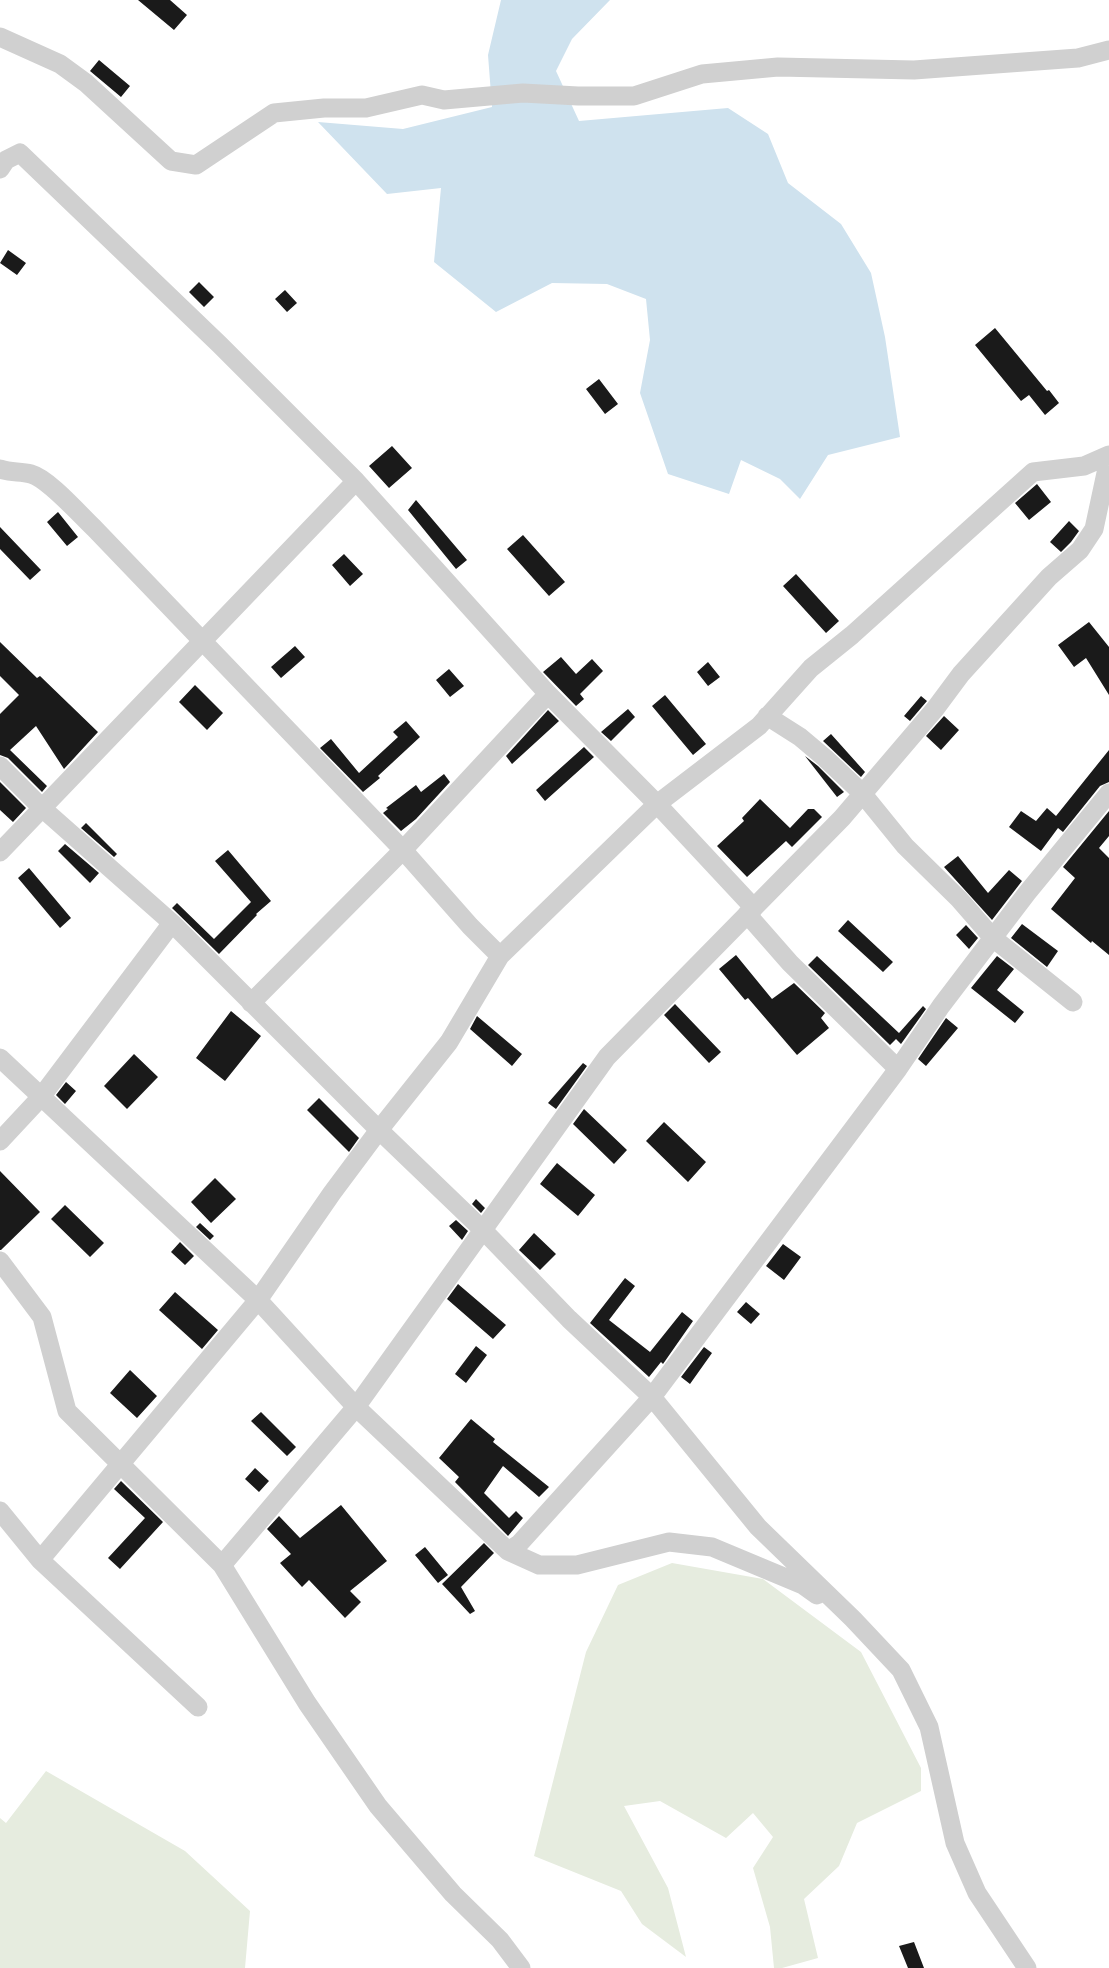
<!DOCTYPE html>
<style>
body{margin:0}
canvas{display:block;background:#fff}
</style>
<canvas width="1109" height="1968"></canvas>
<script>
const ctx = document.querySelector('canvas').getContext('2d');
ctx.lineJoin = 'round';
function fill(path, color) { ctx.fillStyle = color; ctx.fill(path, 'evenodd'); }
function trace(path, color, width, dash) { ctx.strokeStyle = color; ctx.lineWidth = width; ctx.lineCap = dash ? 'butt' : 'round'; ctx.setLineDash(dash || []); ctx.stroke(path); }
fill(new Path2D(`
 M672 1563 763 1579 861 1652 921 1768V1791L857 1823 839 1866 804 1899 818 1958 782 1968H774L770 1927 753 1868 773 1837 753 1813 726 1838 660 1801 624 1806 668 1888 686 1957 642 1924 621 1891 534 1856 586 1652 618 1585Z
 M46 1771 185 1851 250 1911 245 1968H0V1818L6 1823Z`), '#e6ecdf');
fill(new Path2D(`
 M501 0H610L572 39 556 71 579 121 728 108 768 134 788 183 841 224 871 273 885 337 900 437 828 455 800 499 780 479 741 460 729 494 668 474 640 393 650 340 646 299 607 284 552 283 496 312 434 262 441 188 387 194 318 122 403 129 492 107 488 55Z`), '#cfe2ee');
fill(new Path2D(`
 M138 0H170L187 15 174 30Z
 M99 60 130 86 121 97 90 71Z
 M8 250 26 263 17 275 0 263Z
 M199 282 214 297 204 307 189 292Z
 M285 290 297 303 287 312 275 299Z
 M995 328 1047 391 1049 390 1059 403 1045 415 1029 395 1021 401 975 345Z
 M599 379 618 404 605 414 586 389Z
 M392 446 412 468 389 488 369 466Z
 M1037 484 1051 502 1029 520 1015 503Z
 M416 500 467 560 456 569 408 510Z
 M58 512 78 537 67 546 47 522Z
 M1069 521 1079 531 1071 542 1061 552 1050 542Z
 M0 527 41 570 30 580 0 549Z
 M523 535 565 582 549 596 507 549Z
 M344 554 363 574 350 586 332 565Z
 M796 574 839 621 826 633 783 586Z
 M1089 622 1109 647V695L1086 658 1074 667 1058 645Z
 M0 642 37 678 40 676 98 732 64 769 36 726 10 750 47 786 42 792 8 758 0 755V714L19 695 0 676Z
 M295 646 305 657 281 678 271 667Z
 M561 657 576 674 592 659 603 671 580 694 584 699 576 706 543 672Z
 M708 662 720 677 708 686 697 672Z
 M449 669 464 686 450 697 436 680Z
 M195 685 223 713 207 730 179 702Z
 M665 695 706 744 693 755 652 706Z
 M921 696 927 701 910 721 904 716Z
 M628 709 635 717 611 741 601 732Z
 M548 710 559 721 512 764 506 756Z
 M944 716 959 730 941 750 926 736Z
 M406 721 420 737 378 776 380 778 363 792 320 748 331 739 359 773 398 737 393 732Z
 M831 734 865 772 861 777 823 741Z
 M584 747 594 757 545 801 536 790Z
 M1109 750V782L1100 786 1063 832 1058 828 1041 851 1009 827 1021 811 1036 821 1047 808 1056 816Z
 M805 756 818 766 844 792 837 797Z
 M444 774 450 782 416 819 401 831 383 813 388 809 386 808 416 785 421 792Z
 M0 782 26 808 13 822 0 810Z
 M760 799 790 828 808 809H814L822 817 792 847 786 841 747 877 717 846 744 821 742 818Z
 M1109 811V836L1099 848 1109 858V955L1092 941 1091 943 1051 909 1075 878 1063 867Z
 M86 823 117 854 114 857 81 828Z
 M65 844 99 873 90 883 58 851Z
 M228 850 271 901 256 914 257 915 219 954 172 908 177 903 214 939 251 902 215 861Z
 M958 856 988 893 1009 870 1022 881 992 920 944 867Z
 M29 868 71 918 60 928 18 878Z
 M848 920 893 962 883 972 838 931Z
 M1022 924 1058 951 1047 967 1011 938Z
 M966 925 978 938 969 949 956 935Z
 M736 955 772 999 794 983 825 1013 821 1018 829 1028 797 1055 748 998 745 1000 719 969Z
 M817 956 899 1033 923 1006 926 1009 901 1044 896 1039 890 1045 808 965Z
 M997 956 1014 969 997 990 1024 1012 1015 1023 971 988Z
 M675 1004 721 1052 709 1063 664 1015Z
 M231 1011 261 1036 225 1081 196 1058Z
 M477 1016 522 1054 512 1066 470 1029Z
 M946 1018 958 1028 926 1066 918 1059Z
 M134 1054 158 1077 127 1109 104 1086Z
 M583 1063 587 1066 556 1109 548 1103Z
 M66 1082 76 1091 65 1104 56 1095Z
 M319 1098 359 1138 349 1152 307 1110Z
 M584 1109 627 1150 614 1164 573 1124Z
 M664 1122 706 1162 688 1182 646 1141Z
 M557 1163 595 1195 578 1216 540 1184Z
 M0 1171 40 1212 1 1250H0Z
 M215 1178 236 1199 211 1223 191 1202Z
 M476 1199 485 1208 481 1213 472 1204Z
 M65 1205 104 1243 90 1257 51 1219Z
 M456 1220 468 1231 462 1240 449 1226Z
 M200 1223 214 1236 210 1240 196 1227Z
 M534 1233 556 1254 540 1270 519 1250Z
 M180 1242 194 1256 185 1265 171 1252Z
 M783 1244 801 1257 784 1280 766 1266Z
 M625 1278 635 1286 609 1320 650 1352 682 1312 693 1321 663 1364 661 1362 649 1377 590 1323Z
 M458 1284 506 1325 493 1339 447 1299Z
 M175 1292 218 1330 202 1349 159 1310Z
 M746 1302 760 1314 751 1324 737 1312Z
 M476 1346 487 1355 466 1383 455 1374Z
 M704 1347 712 1353 690 1384 681 1377Z
 M130 1370 157 1396 137 1418 110 1393Z
 M261 1412 296 1447 287 1456 251 1421Z
 M471 1419 495 1439 493 1442 549 1487 539 1497 503 1466 484 1493 509 1518 516 1511 523 1518 508 1536 455 1482 459 1477 439 1458Z
 M255 1468 269 1481 259 1492 245 1479Z
 M121 1481 163 1522 120 1569 108 1558 145 1518 114 1489Z
 M341 1505 387 1561 350 1591 361 1602 345 1618 309 1580 302 1587 280 1563 291 1554 267 1529 279 1516 300 1538Z
 M484 1543 494 1553 461 1587 475 1611 470 1614 442 1584Z
 M425 1547 448 1575 438 1583 415 1555Z
 M914 1942 924 1968H908L899 1946Z`), '#1a1a1a');
trace(new Path2D(`
 M0 37 60 64 86 83 171 161 196 165 274 113 324 108H366L422 95 444 100 523 93 578 96H634L702 74 778 67 914 70 1078 58 1109 50
 M0 169 6 160 20 153 219 344 356 481 548 694 657 804 754 908
 M0 469C11 473 20 471 31 474 49 479 80 515 94 528L403 850 470 926 500 956
 M767 716 800 737 825 758 862 793 905 846 959 899 993 938 1073 1002
 M0 766 42 808 172 923 379 1130 484 1231 569 1319 652 1397 519 1544 508 1551
 M0 852 356 481
 M747 914 790 963 898 1069
 M251 1003 403 850 548 694
 M0 1058 258 1300 356 1407 508 1551 539 1565H577L669 1542 712 1547 803 1585 817 1595
 M0 1141 41 1097 172 923
 M0 1261 42 1317 67 1411 222 1565 307 1703 378 1806 453 1894 500 1940 521 1968
 M0 1511 40 1560 198 1707
 M40 1560 258 1300 332 1193 379 1130 449 1042 500 956 657 804 759 726 811 668 852 635 1033 472 1084 466 1109 455
 M222 1565 356 1407 607 1057 842 818 935 709 961 674 1049 577 1080 550 1094 529 1109 459
 M1027 1968 977 1893 955 1843 929 1727 901 1670 853 1619 758 1527 652 1397 898 1069 941 1006 1027 893 1109 793`), '#d0d0d0', 19);
</script>
